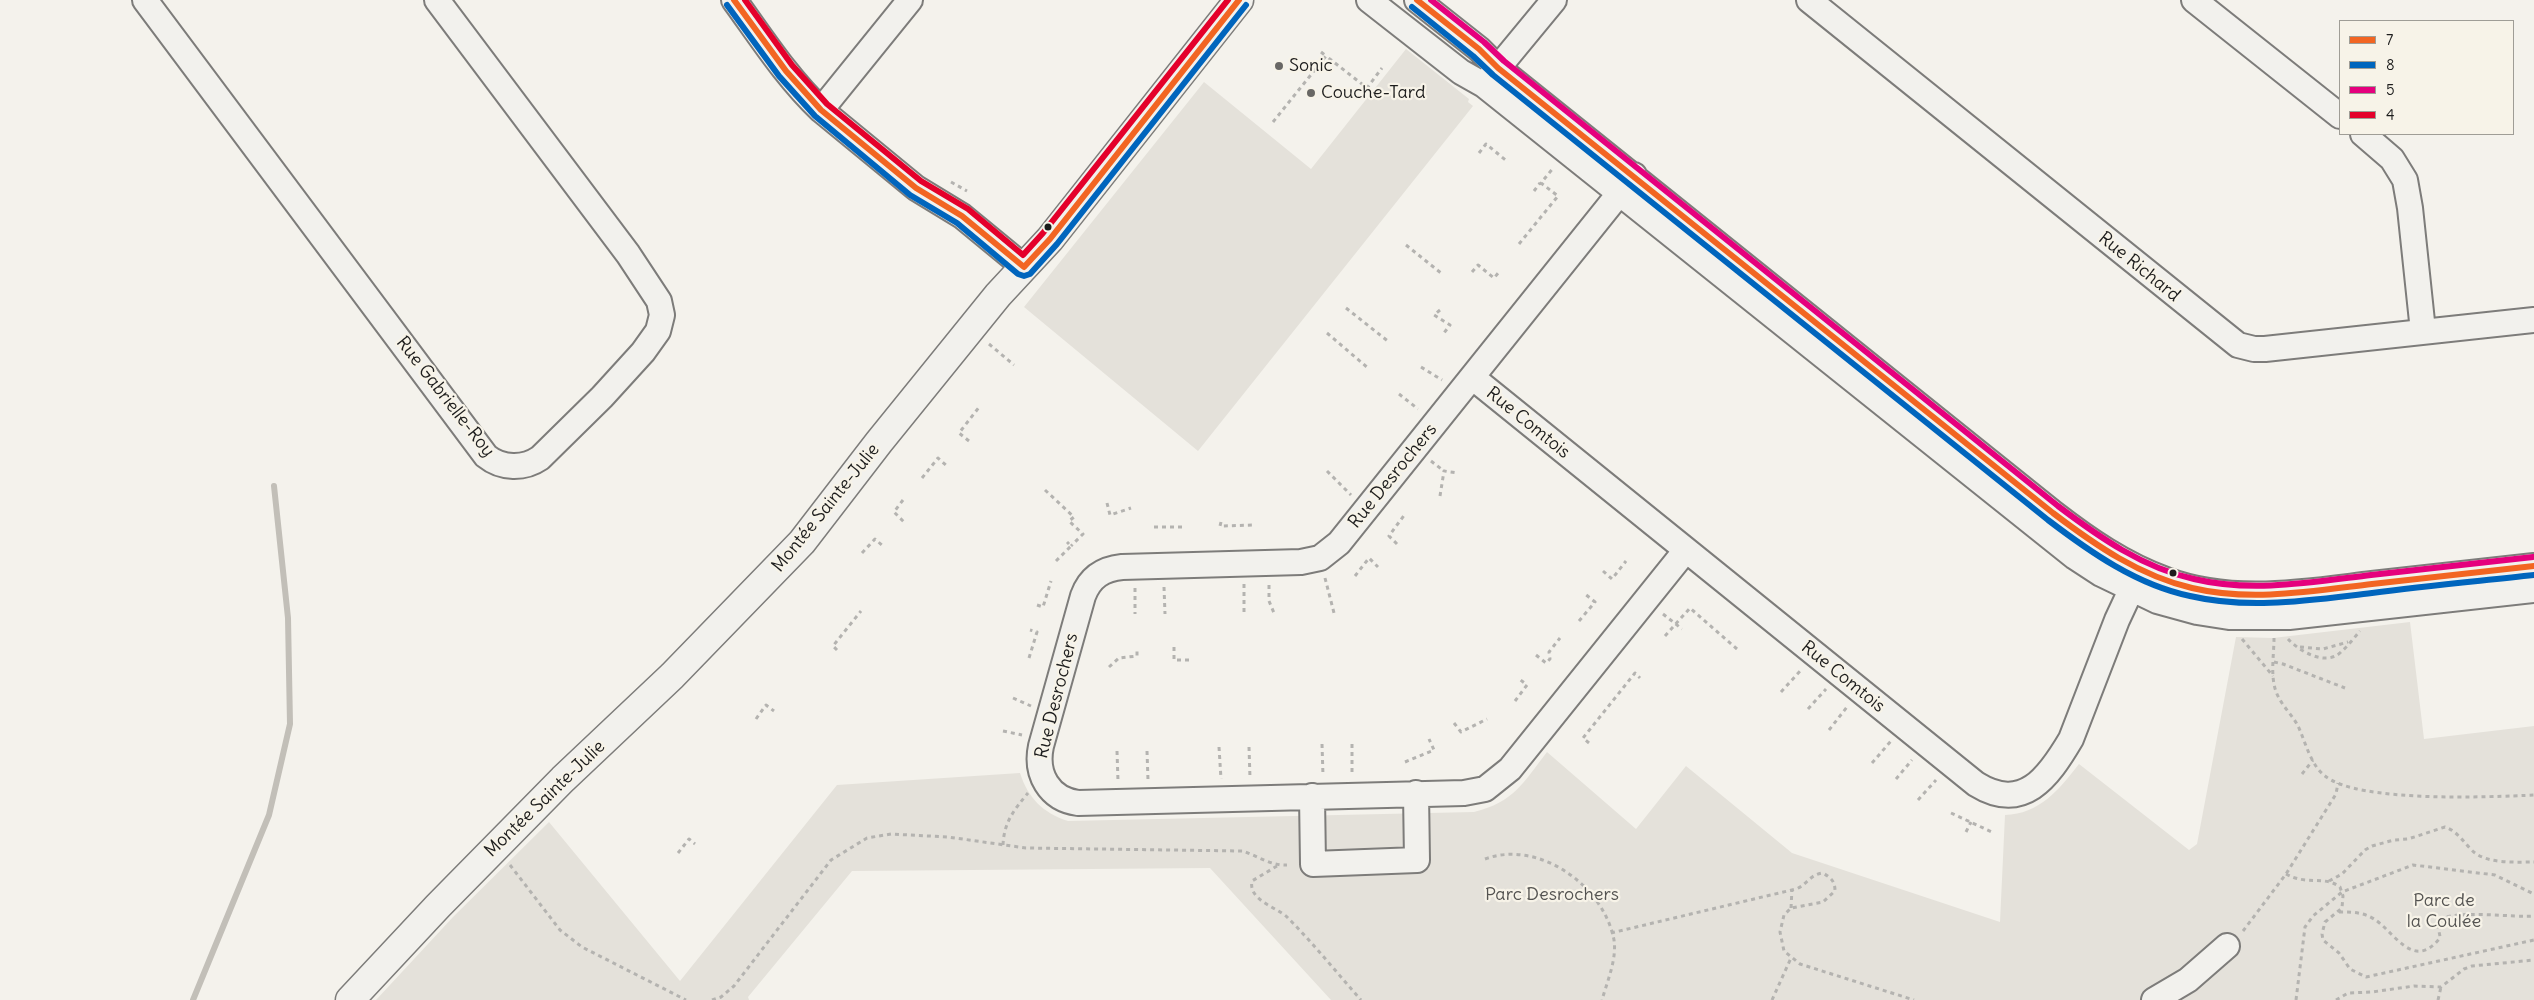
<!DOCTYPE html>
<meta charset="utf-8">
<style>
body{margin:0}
#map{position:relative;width:2534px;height:1000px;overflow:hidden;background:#f4f2ec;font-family:Delius,sans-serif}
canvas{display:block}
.legend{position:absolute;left:2339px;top:20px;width:175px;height:115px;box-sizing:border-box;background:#f7f3e8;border:1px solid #9f9d96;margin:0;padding:6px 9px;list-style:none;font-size:15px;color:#1c1c1c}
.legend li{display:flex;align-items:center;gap:10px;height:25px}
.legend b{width:25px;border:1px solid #9f9d96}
</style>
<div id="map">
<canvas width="2534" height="1000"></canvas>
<ul class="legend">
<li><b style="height:6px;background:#f26522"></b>7</li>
<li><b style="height:6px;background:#0065bd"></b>8</li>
<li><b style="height:6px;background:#e5007d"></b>5</li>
<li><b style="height:6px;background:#e4002b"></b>4</li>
</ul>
</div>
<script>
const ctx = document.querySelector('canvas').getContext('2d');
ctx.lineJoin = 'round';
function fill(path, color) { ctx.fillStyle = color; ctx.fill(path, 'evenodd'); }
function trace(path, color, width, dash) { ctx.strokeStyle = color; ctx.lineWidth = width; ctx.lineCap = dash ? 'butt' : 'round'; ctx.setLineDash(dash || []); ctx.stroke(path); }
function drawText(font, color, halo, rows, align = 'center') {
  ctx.font = font + ' Delius,sans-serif'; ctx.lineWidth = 4.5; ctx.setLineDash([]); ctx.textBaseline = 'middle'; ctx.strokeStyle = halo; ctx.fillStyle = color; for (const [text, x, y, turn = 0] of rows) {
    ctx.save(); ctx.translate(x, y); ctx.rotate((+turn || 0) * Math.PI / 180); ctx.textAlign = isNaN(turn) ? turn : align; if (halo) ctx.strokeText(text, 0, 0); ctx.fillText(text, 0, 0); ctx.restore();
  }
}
fill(new Path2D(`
 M1406 49 1469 99 1468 102 1473 106 1198 451 1024 307 1204 82 1311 169Z
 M2410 622 2424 739 2534 726V1000H1331L1210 868 852 871 748 997 749 1000H376L453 917 549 822 680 981 837 785 1020 773C1028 798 1043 813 1068 821L1474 812C1514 802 1523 783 1547 752L1636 829 1686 766 1792 853 2000 922 2005 815C2039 814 2059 790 2079 764L2189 850 2197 844 2236 637 2273 638Z`), '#e4e1da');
trace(new Path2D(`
 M193 1000 269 815 290 724 288 618 274 486`), '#c2bfb8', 6);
const minor = new Path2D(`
 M145 0 486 456C502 469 524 469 540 458L602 397 643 352 658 331 662 315 659 301 628 254 437 0
 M734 0C761 37 787 78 821 110L916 188 962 216 1024 267
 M1369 0 1461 72 1484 85 2075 557 2101 574 2157 601 2197 612 2229 617H2289L2534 590
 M1417 0 1479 49 1498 68 2053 513C2088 540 2124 565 2166 580 2232 605 2305 592 2372 584 2426 578 2480 572 2534 566
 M1809 0 2238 345 2254 349H2265L2534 320
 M2194 0 2340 116
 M1488 80 1554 0
 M821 110 910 0
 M2363 134 2392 159 2405 180 2410 208 2423 331
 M1634 175 1339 543 1320 558 1301 562 1122 567C1103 569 1090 577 1083 596L1041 746C1035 774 1049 799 1078 803L1464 793 1485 789 1510 769 1686 550
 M1472 377 1976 784C2023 813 2048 778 2071 739L2117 620 2138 575
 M1312 796 1313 864 1417 860 1416 793
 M2154 1000 2188 980 2227 946`);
const major = new Path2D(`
 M350 1000 438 906 563 779 672 676 802 542 879 442 998 295 1050 239 1239 0`);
trace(minor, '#7d7c7a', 28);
trace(major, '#7d7c7a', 31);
trace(new Path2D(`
 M1321 52 1326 56
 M1273 122 1326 56 1367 88 1382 68
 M1479 153 1486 144 1508 162
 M951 182 967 191
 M1534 191 1540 183
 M1519 244 1558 196 1541 183 1554 167
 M1406 245 1441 273
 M1472 272 1478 265 1494 278 1499 272
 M1346 308 1389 342
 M1440 310 1434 315 1450 325 1444 333
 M1327 333 1368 368
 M989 344 1014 365
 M1421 367 1442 380
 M1399 394 1418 409
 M969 441 959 433 980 406
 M1431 461 1444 471
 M1327 471 1351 495
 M922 478 938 458 948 467
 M1045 490 1074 517 1069 521 1083 534 1071 546
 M1440 496 1444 471 1458 473
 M903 500 894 512 904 522
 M1107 503 1110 515 1131 508
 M1221 522 1220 526 1255 525
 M1154 527H1182V523
 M1397 544 1389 536 1405 514
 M862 553 875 539 884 547
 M1056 561 1071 546 1067 542
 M1603 571 1612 579 1626 561
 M1355 576 1369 558 1378 567
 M1325 578 1334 613
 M1244 584V613
 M1269 585V601L1274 613
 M1164 587 1165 614
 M1135 588V614
 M1037 605 1043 607 1051 581
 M1663 614 1682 629
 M1579 621 1595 602 1585 594
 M1665 636 1690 608 1737 649
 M2274 638C2274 657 2269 681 2279 698 2284 708 2293 716 2298 726 2306 743 2310 764 2325 776 2358 803 2490 797 2534 795
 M2242 639 2273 676
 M2288 639C2299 651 2326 667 2341 652 2348 646 2354 638 2360 631
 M1174 647V660H1192
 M2300 647 2323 649 2348 642
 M837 650 833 646 861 611
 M1536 655 1546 663 1550 659 1549 652 1560 638
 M1029 658 1037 632 1030 630
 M2274 662 2283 664 2345 688
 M1109 667 1119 658 1137 656V648
 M1781 692 1801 670
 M1013 698 1031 706
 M1515 701 1527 685 1518 678
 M1808 709 1826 689
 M756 719 766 705 774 711
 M1454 723 1461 732 1487 719
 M1829 730 1847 707
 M1003 731 1022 735
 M1589 743 1583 738 1635 673 1640 678
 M1322 744 1323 776
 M1352 744V776
 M1219 747 1221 779
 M1249 747 1250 778
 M1117 751 1118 781
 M1147 751 1148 780
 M1405 762 1434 750 1429 739
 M1872 763 1891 741
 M2302 774 2313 760
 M1896 779 1912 760
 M1918 800 1936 780
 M1951 813 1994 833
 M1966 832 1971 822
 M1003 845C1004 822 1014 810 1028 793
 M678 853 689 839 695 844
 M1485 859C1539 839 1604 886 1614 940 1617 959 1607 982 1602 1000
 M510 865 560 930 582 947 686 1000
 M1277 866 1252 881C1248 900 1276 907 1287 917 1313 943 1337 973 1361 1000
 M2286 874C2307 886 2324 875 2340 887L2343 896 2342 908 2325 922 2322 934 2323 940 2339 953 2350 969 2366 977 2534 940
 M2329 881 2342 874 2365 850 2372 846 2394 840 2408 839 2445 827C2458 831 2465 845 2475 853 2490 864 2516 862 2534 862
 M1791 908 1792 889
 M2339 912C2352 912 2363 912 2374 919 2394 931 2413 972 2440 938 2440 931 2435 925 2441 920 2453 909 2516 918 2534 916
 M2243 931 2286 874 2336 794 2338 783
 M1611 933 1796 889C1807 885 1810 874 1823 873 1831 878 1835 881 1835 891L1823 902 1791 908 1784 915 1780 932 1784 951 1800 964 1914 1000
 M712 1000 721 997 734 986 831 860 867 838 891 834 948 837 1026 848 1243 851C1257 856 1272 866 1287 865
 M1772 1000 1791 958
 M2296 1000 2305 927 2313 916 2342 892 2413 865 2495 875 2534 894
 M2336 1000 2348 993 2372 992 2414 986 2441 987 2464 969 2472 966 2534 960
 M2438 1000 2441 987`), '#b4b3b0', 3, [4, 4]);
trace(minor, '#f2f1ed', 24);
trace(major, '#f2f1ed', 28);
trace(new Path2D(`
 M734 0 786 71 821 110 916 188 962 216 1024 267 1050 239 1239 0
 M1417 0 1479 49 1498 68 2053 513C2095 545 2140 576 2192 588 2251 602 2313 591 2372 584 2426 578 2480 572 2534 566`), '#f26522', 6);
trace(new Path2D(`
 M727 5 779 76 815 116 910 195 957 223 1018 274 1024 276 1030 274 1057 244 1246 5
 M1412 7 1473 56 1493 75 2048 520C2090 552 2137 585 2190 596 2250 610 2311 600 2372 593 2426 586 2480 581 2534 575`), '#0065bd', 6);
trace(new Path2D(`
 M1431 0 1484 42 1504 61 2058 506C2099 537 2143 568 2194 579 2252 593 2313 582 2371 575 2425 569 2479 563 2533 557`), '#e5007d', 6);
trace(new Path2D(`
 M745 0 792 65 827 104 921 181 968 209 1023 255 1043 233 1228 0`), '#e4002b', 6);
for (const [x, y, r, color] of [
 [1279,66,5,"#686765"],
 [1311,93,5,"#686765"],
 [1048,227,4.5,"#1c1c1c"],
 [2173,573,4.5,"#1c1c1c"]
]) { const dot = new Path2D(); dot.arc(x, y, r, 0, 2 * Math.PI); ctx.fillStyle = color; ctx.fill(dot); trace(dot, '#f7f3e8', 2); }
drawText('18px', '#1c1c1c', '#f7f3e8', [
 ["Sonic",1289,66],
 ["Couche-Tard",1321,93]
], 'left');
drawText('18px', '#1c1c1c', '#f7f3e8', [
 ["Rue Richard",2139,267,39],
 ["Rue Gabrielle-Roy",445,397,52],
 ["Rue Comtois",1528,423,39],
 ["Rue Desrochers",1393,476,-51],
 ["Montée Sainte-Julie",826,508,-51],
 ["Rue Comtois",1843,677,39],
 ["Rue Desrochers",1057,696,-76],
 ["Montée Sainte-Julie",545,799,-44]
]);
drawText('18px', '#545351', '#f7f3e8', [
 ["Parc Desrochers",1552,895],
 ["Parc de",2444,901],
 ["la Coulée",2444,922]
]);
</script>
